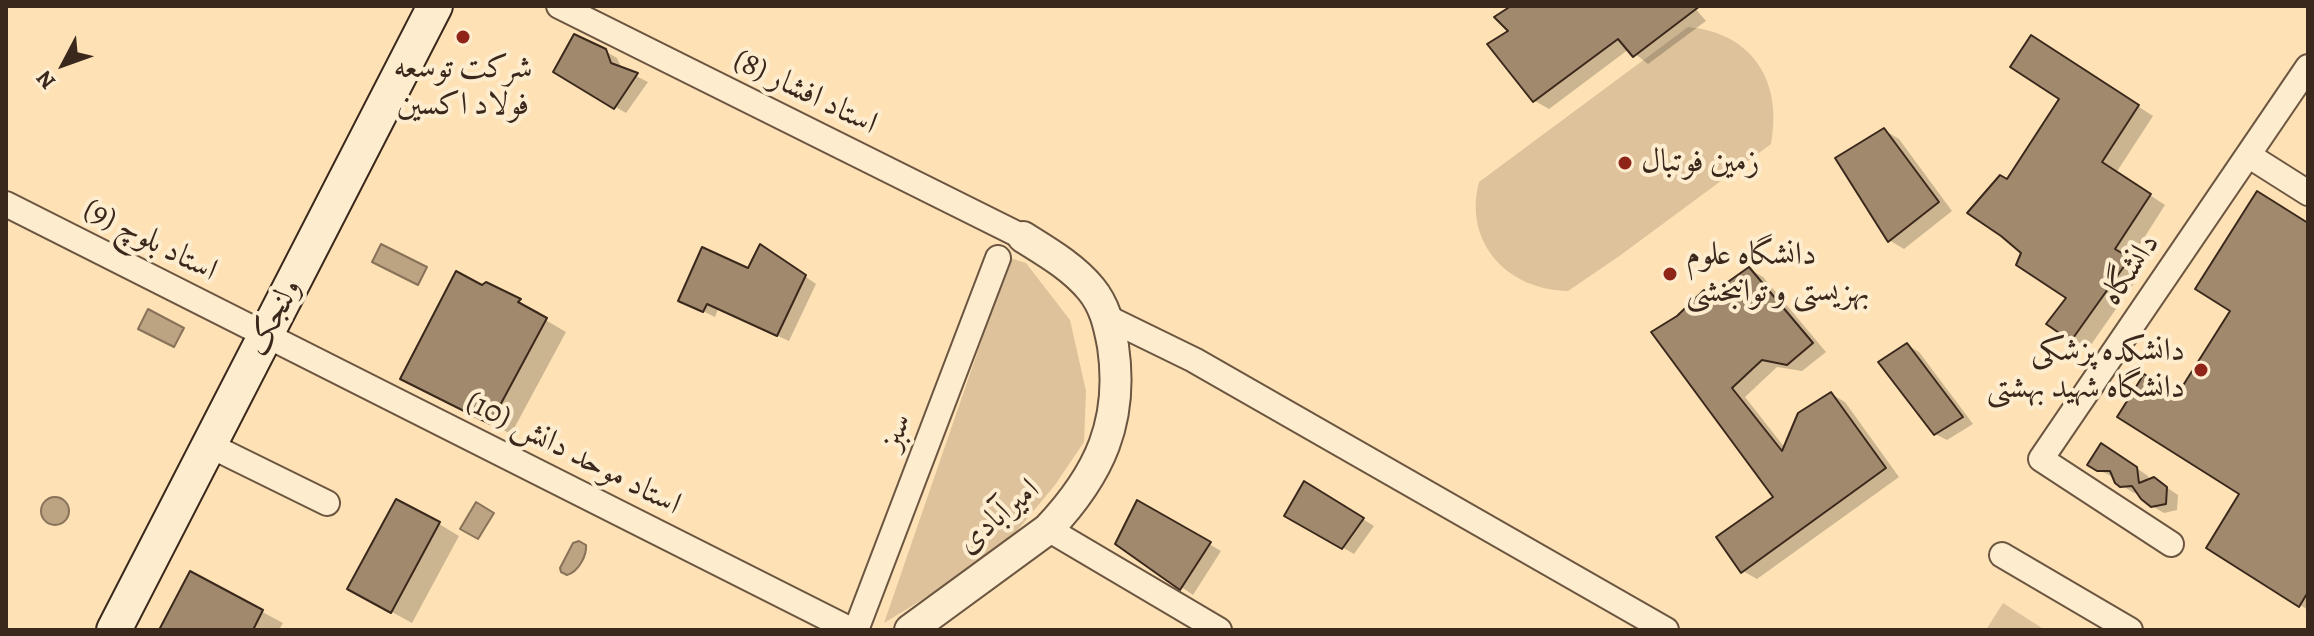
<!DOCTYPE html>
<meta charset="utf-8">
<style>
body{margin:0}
#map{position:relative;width:2314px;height:636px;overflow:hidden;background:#fee2b5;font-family:Alegreya,serif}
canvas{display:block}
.frame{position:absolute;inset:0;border:8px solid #3b281c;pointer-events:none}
.north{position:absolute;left:24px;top:24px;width:80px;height:80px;-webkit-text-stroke:6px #feeccf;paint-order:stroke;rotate:229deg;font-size:22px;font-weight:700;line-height:32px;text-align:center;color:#3b281c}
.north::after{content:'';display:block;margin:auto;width:28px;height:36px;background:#3b281c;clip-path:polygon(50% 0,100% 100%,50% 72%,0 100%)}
</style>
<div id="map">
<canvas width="2314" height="636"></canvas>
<div class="frame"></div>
<div class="north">N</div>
</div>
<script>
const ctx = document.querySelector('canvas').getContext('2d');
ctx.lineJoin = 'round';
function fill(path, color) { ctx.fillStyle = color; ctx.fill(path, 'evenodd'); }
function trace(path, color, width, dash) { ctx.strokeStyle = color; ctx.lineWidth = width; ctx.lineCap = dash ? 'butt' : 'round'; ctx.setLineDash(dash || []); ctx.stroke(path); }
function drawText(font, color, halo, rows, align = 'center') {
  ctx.font = font + ' Alegreya,Amiri,serif'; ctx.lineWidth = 8; ctx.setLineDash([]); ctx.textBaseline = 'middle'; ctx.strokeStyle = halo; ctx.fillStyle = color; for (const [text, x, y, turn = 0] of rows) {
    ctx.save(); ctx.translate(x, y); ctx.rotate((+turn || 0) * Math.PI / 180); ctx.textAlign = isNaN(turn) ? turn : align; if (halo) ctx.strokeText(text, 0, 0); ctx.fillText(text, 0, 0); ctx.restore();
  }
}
fill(new Path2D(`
 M1688 27C1753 33 1783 82 1771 144L1618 257 1568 291C1508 290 1463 243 1479 182Z
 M1010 258 1026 263 1070 320 1086 391 1084 442 1055 485 1012 537 956 579 884 623Z
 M2003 603 2045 630H1986Z`), '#ddc29b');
const water = new Path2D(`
 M381 244 427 267 418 285 372 262Z
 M148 309 184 328 174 347 138 329Z
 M41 511a14 14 0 1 1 28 0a14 14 0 1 1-28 0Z
 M476 502 494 513 478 539 460 529Z
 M579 541 586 545C587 556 578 572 567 575L561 572 560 568 573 543Z`);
fill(water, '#bca381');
trace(water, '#887259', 2);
fill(new Path2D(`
 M1514 6H1693L1706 21 1648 64 1629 49 1549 109 1535 101 1490 45 1511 31Z
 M2047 47 2153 116 2116 173 2165 205 2130 260 2144 269 2088 349 2049 323 2068 298 2024 252 2008 181 2062 98Z
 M605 51 617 58 622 69 648 82 626 113 556 72Z
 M1884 130 1899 139 1952 211 1904 249 1889 240Z
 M2308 224V610L2209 547 2242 494 2178 397Z
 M772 253 816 284 789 341 718 309 715 317 692 306Z
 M1749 269 1763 277 1826 352 1802 371 1777 367 1745 397 1785 448 1831 394 1845 402 1899 477 1757 579 1743 571 1775 498 1678 318 1704 293 1711 297Z
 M486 285 539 312 537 315 566 332 511 434 423 389Z
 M1907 345 1919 352 1973 424 1947 440 1935 434Z
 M2113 452 2148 476 2149 481 2154 479 2178 495 2177 510 2164 513 2152 506 2139 492 2134 493 2116 482 2114 477 2098 470Z
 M1316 490 1374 526 1354 554 1286 515Z
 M1138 503 1221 551 1193 595 1118 543Z
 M439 524 459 536 412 623 370 600Z
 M191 574 283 623 279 630H161Z`), '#0003');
const building = new Path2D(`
 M1511 6H1700L1633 57 1618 39 1533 102 1487 44 1508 31 1494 17Z
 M574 34 606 49 611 63 638 73 614 109 553 72Z
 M2031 35 2139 105 2102 162 2151 194 2115 249 2130 258 2071 341 2046 324 2066 298 2016 265 2021 253 2001 236 1967 213 2000 175 2007 179 2059 99 2010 67Z
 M1884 128 1939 202 1888 242 1835 158Z
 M2257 191 2308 223V592L2299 607 2206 548 2239 494 2117 417 2144 374 2177 395 2230 311 2195 289Z
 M760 244 806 275 777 336 707 304 703 312 678 301 702 247 748 268Z
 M1749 267 1813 343 1787 365 1762 360 1732 388 1782 451 1798 413 1831 392 1886 468 1741 573 1716 537 1773 497 1651 332 1677 316 1704 290 1708 296Z
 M456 271 482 285 486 282 521 299 518 302 547 318 490 424 400 379Z
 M1907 343 1963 417 1934 435 1878 362Z
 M2101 443 2137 467 2139 483 2154 477 2167 487 2166 504 2151 507 2141 499 2132 486 2120 487 2115 483 2110 471H2097L2087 465Z
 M1304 481 1364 518 1342 549 1284 516Z
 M396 499 440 522 391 613 347 589Z
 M1137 500 1211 542 1180 590 1115 544Z
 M190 571 263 610 253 630H159Z`);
fill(building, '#a0896c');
trace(building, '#3b281c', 2);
const minor = new Path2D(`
 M559 6 1023 237
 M2248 155 2308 193
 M6 204 851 630
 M1108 318 1194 360 1666 630
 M209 445 327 503
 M1048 529 1219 630
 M2171 544 2041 459 2308 67
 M2002 555 2130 630
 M856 630 998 258`);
const tertiary = new Path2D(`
 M910 630 1048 529C1100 474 1124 421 1113 346 1109 325 1105 306 1091 289 1073 267 1047 252 1023 237`);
const secondary = new Path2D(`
 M114 630 435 6`);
trace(minor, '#6c5642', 28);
trace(tertiary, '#6c5642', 34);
trace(secondary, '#3b281c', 38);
trace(minor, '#feeccf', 24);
trace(tertiary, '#feeccf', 30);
trace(secondary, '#feeccf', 34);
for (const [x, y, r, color] of [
 [463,37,8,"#8f2418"],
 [1625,163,8,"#8f2418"],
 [1670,274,8,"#8f2418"],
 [2201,370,8,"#8f2418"]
]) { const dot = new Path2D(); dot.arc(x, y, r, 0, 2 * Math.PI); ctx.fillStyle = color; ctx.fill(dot); trace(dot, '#feeccf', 3); }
drawText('32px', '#3b281c', '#feeccf', [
 ["شرکت توسعه",463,69,"center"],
 ["فولاد اکسین",463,106,"center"],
 ["زمین فوتبال",1641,163],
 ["دانشگاه علوم",1686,256],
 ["بهزیستی و توانبخشی",1686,293],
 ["دانشکده پزشکی",2185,352,"right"],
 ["دانشگاه شهید بهشتی",2185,389,"right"]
], 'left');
drawText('32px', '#3b281c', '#feeccf', [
 ["استاد افشار (8)",805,93,26],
 ["استاد بلوچ (9)",150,241,27],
 ["دانشگاه",2131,270,-56],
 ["ولنجک",275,318,-63],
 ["سبز",897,432,-69],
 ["استاد موحد دانش (10)",573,454,27],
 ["امیرآبادی",999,517,-40]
]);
</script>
